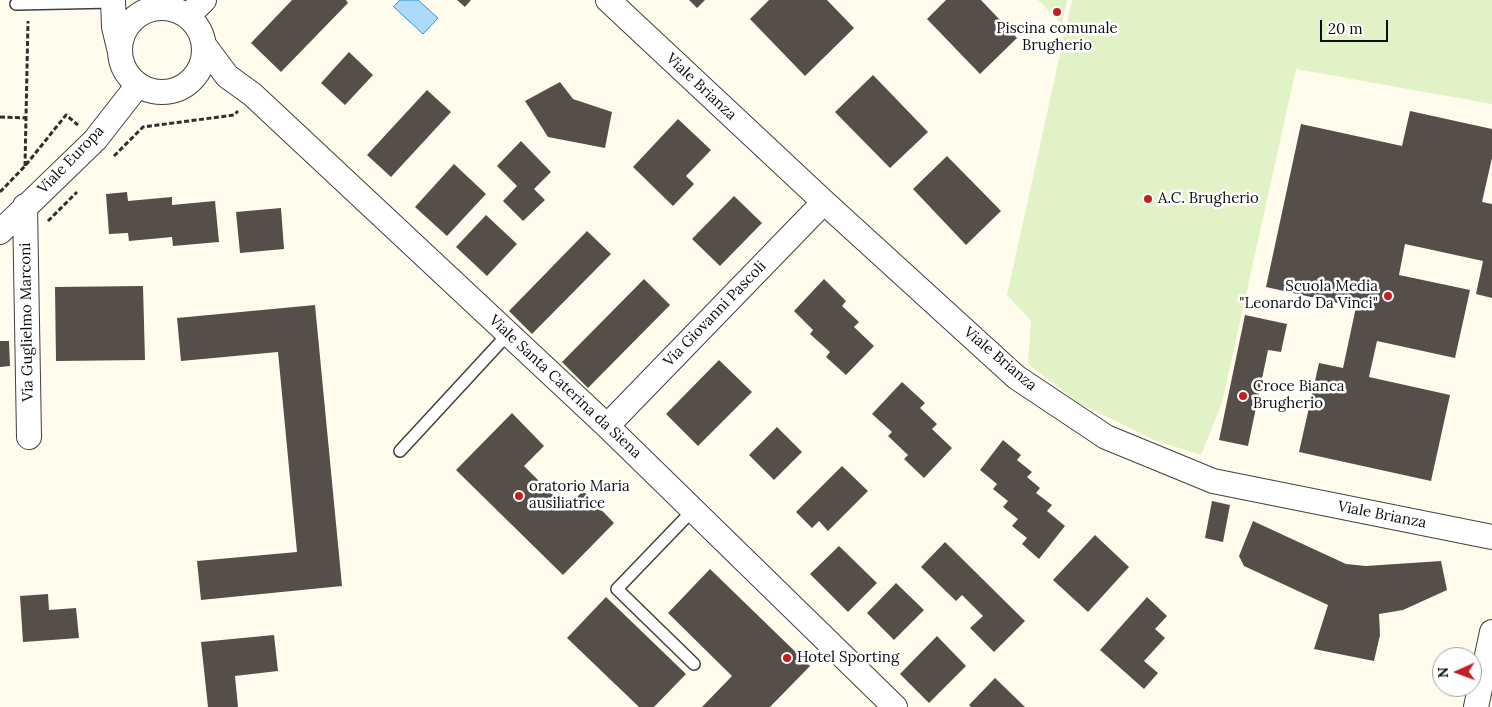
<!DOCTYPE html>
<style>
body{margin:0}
#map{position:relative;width:1492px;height:707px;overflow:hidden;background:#fffced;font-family:Lora,serif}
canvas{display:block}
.north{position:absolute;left:1432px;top:647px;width:50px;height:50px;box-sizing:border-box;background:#fff;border:1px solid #9e9e9e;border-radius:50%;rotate:268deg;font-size:14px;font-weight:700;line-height:20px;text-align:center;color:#0d0d0d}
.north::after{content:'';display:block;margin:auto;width:18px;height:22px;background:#c41e1f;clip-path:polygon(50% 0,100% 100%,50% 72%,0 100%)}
.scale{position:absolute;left:1320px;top:20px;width:68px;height:22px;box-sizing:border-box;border:2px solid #0d0d0d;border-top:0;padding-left:6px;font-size:15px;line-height:18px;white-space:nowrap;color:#0d0d0d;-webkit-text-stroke:4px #fff;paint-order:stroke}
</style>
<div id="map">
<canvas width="1492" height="707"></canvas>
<div class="north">N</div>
<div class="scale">20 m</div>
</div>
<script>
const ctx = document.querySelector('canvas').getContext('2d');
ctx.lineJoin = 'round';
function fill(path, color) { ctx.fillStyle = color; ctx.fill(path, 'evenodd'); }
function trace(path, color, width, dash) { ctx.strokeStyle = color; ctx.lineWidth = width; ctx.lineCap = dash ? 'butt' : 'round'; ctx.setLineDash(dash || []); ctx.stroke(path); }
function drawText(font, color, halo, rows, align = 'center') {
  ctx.font = font + ' Lora,serif'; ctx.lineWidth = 5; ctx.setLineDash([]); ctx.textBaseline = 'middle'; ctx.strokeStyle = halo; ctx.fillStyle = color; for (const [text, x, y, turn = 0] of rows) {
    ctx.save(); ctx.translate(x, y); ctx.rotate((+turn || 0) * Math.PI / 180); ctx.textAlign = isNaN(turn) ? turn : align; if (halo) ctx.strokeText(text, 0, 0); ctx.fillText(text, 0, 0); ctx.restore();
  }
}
fill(new Path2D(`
 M1038 0H1067L1062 24Z
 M1072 0H1492V104L1296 69 1222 403 1201 455 1154 440 1079 403 1028 364 1031 321 1007 295Z`), '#e1f2c7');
const water = new Path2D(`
 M400 0H418L438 18 423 34 394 7Z`);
fill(water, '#aedaf9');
trace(water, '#328dd4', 1);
fill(new Path2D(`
 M292 0H346L348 3 281 72 251 43Z
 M457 0H471L465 7Z
 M689 0H705L697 8Z
 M769 0H827L854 28 805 76 750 19Z
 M946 0H981L1017 38 980 74 927 19Z
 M349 52 373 75 345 105 321 83Z
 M873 75 928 132 890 168 835 112Z
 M560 82 573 99 612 112 605 148 548 137 525 101Z
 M427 90 451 112 391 177 367 155Z
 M1410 111 1492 129V158L1482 202 1492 204V298L1476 294 1483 261 1405 244 1399 275 1470 290 1455 358 1377 341 1369 377 1450 395 1431 481 1299 452 1319 363 1343 368 1356 307 1266 287 1301 124 1402 146Z
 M678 119 711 150 686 176 694 184 673 206 633 167Z
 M521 141 551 172 534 189 545 200 523 221 503 201 517 186 497 166Z
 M947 156 1001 211 966 245 913 189Z
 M454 164 486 194 447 236 415 207Z
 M127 192 128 201 172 197V205L215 201 219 242 173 246 172 237 129 241 128 233 109 234 106 194Z
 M734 196 762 223 720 266 692 239Z
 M281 208 284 249 240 253 236 212Z
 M486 215 517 244 487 276 456 247Z
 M587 231 611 254 532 334 509 311Z
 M644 279 670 305 588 388 562 362Z
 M824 279 846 301 842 306 859 322 854 327 874 346 846 375 826 357 830 352 810 334 813 330 794 311Z
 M143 286 145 360 56 361 55 287Z
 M315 305 342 586 201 600 197 561 297 552 278 352 181 361 177 318Z
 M1245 315 1287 324 1281 352 1268 350 1248 446 1219 440Z
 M0 341H9L10 366 0 367Z
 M719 360 752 392 698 446 666 414Z
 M902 382 925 403 920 408 937 424 932 429 952 448 924 478 904 459 908 455 888 436 892 432 872 414Z
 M512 413 544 446 524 466 566 508 583 491 614 523 563 575 456 470Z
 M777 427 802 452 774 480 749 455Z
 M1003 440 1021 455 1017 460 1032 472 1027 477 1040 488 1036 493 1052 505 1047 511 1065 526 1039 559 1022 544 1027 538 1012 526 1018 519 1003 507 1008 501 993 489 997 484 980 470Z
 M842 466 868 491 828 531 819 521 812 528 796 512Z
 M1212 501 1230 505 1223 542 1205 538Z
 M1253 521 1346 564 1366 566 1441 561 1447 590 1403 610 1379 614 1380 635 1374 661 1314 649 1328 605 1244 566 1239 556Z
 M1095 535 1129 567 1088 612 1053 580Z
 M945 542 1025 621 994 652 970 628 983 616 962 595 956 601 921 567Z
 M839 546 877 583 848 612 810 574Z
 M710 569 810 666 770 707H702L732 676 668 613Z
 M896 583 924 610 894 640 867 613Z
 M48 594 49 610 76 608 79 638 23 642 20 596Z
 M606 597 686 674 654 707H639L567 638Z
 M1147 597 1167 616 1155 629 1165 638 1144 661 1158 673 1144 689 1100 650Z
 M274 635 278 671 235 676 238 707H208L201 642Z
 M937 636 966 666 929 703 900 674Z
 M995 678 1025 707H971L969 705Z`), '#564e49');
const service = new Path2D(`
 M16 4 113 2
 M400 451 508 334
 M693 510 617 589 694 664`);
const minor = new Path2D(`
 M113 0 114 27 119 48
 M608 0 824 202 1016 377 1106 437 1213 481 1492 537
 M120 50a42 42 0 1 1 84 0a42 42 0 1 1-84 0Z
 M188 16 204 0
 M204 45 227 76 253 95 607 426 895 707
 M25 206 29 437
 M0 232 95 140 138 85
 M607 426 824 202
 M1476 707 1492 632`);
trace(service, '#404040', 14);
trace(minor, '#404040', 26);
trace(new Path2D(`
 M0 117 26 118
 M114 156 143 127 234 115 238 111
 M25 166 28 21
 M0 192 25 166 66 115 78 125
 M48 221 77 192`), '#2f2f2f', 3, [5, 2.5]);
trace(service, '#fff', 11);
trace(minor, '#fff', 24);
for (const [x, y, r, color] of [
 [1057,12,5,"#c41e1f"],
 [1148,199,5,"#c41e1f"],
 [1388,296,5,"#c41e1f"],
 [1243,396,5,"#c41e1f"],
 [519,496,5,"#c41e1f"],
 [787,658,5,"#c41e1f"]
]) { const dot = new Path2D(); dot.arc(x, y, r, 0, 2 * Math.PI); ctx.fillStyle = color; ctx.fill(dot); trace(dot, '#fff', 2); }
drawText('15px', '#0d0d0d', '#fff', [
 ["Piscina comunale",1057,29,"center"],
 ["Brugherio",1057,46,"center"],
 ["A.C. Brugherio",1158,199],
 ["Scuola Media",1378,287,"right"],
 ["\"Leonardo Da Vinci\"",1378,304,"right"],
 ["Croce Bianca",1253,387],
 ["Brugherio",1253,404],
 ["oratorio Maria",529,487],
 ["ausiliatrice",529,504],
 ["Hotel Sporting",797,658]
], 'left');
drawText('15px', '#0d0d0d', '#fff', [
 ["Viale Brianza",701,87,43],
 ["Viale Europa",71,160,-46],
 ["Via Giovanni Pascoli",715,314,-46],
 ["Via Guglielmo Marconi",27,322,-91],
 ["Viale Brianza",1000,359,40],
 ["Viale Santa Caterina da Siena",565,387,43],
 ["Viale Brianza",1382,515,11]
]);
</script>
